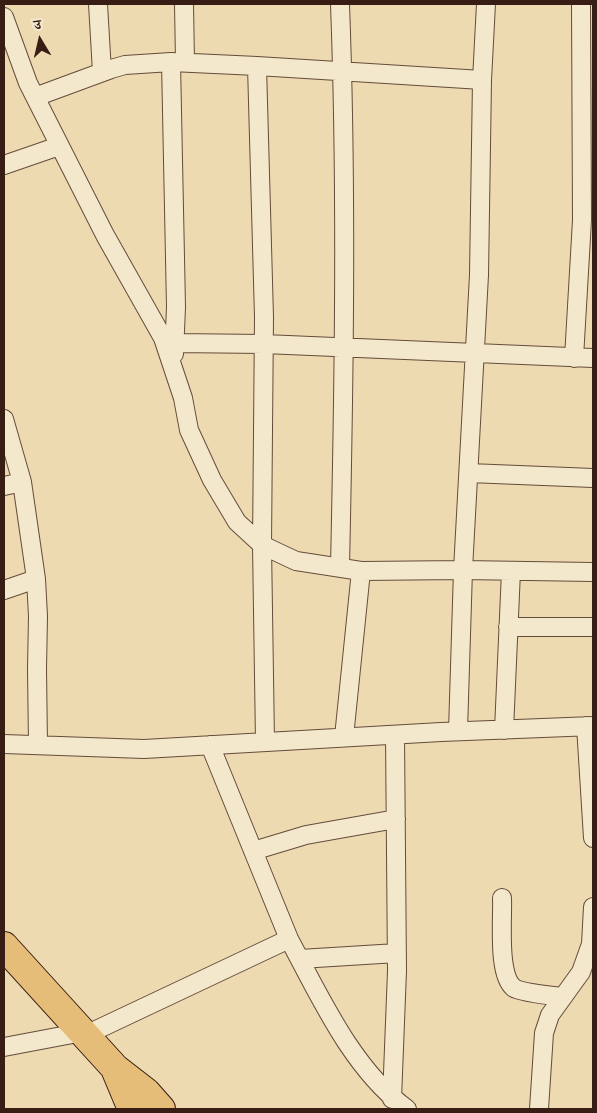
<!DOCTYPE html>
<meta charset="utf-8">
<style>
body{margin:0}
#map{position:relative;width:597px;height:1113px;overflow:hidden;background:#eddab1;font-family:"IM FELL English","Noto Serif Devanagari",serif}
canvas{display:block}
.frame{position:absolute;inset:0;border:5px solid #371d14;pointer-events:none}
.north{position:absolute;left:15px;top:15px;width:50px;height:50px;-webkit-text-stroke:4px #f3e7cc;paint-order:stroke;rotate:351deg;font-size:14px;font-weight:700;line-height:20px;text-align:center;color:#371d14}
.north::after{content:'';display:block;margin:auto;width:18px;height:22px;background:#371d14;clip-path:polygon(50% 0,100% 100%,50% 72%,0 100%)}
</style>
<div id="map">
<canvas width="597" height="1113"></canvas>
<div class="frame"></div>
<div class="north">उ</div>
</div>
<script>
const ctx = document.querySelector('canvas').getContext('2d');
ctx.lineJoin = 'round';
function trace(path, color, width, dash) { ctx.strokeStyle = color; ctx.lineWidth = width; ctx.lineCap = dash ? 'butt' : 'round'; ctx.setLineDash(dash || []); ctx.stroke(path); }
const minor = new Path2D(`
 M98 4 102 72
 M184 4 185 62
 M340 4C347 192 344 380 340 567
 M4 17 28 83 105 235 163 338 183 398 189 430 212 480 237 522 262 545 296 561 361 571 463 570 593 572
 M171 62 176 307 174 354
 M257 66 264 317 262 545 265 742
 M35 97 111 69 125 65 171 62 257 66 482 80
 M4 165 59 146
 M175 343 264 344 593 358
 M574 358 582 220 581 4
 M4 419 22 482 36 579 38 616 37 669 38 745
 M469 473 593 478
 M4 486 22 482
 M4 590 36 579
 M508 627H593
 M586 726 593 838
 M504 730 511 571
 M458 731 463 570 479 275 482 80 486 4
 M344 737 361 571
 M4 744 144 749 441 732 593 726
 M210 745 289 939C320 997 353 1070 407 1109
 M253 851 306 835 396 819
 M502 898C503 919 497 975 514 988 520 992 554 996 563 997
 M300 959 397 953
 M4 1047 83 1032H92L289 939
 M392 1099 397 971 395 735
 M539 1109 544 1033 550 1015 581 972 591 944 593 907`);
const primary = new Path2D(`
 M4 946 115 1068 146 1092 161 1109
 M116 1071 129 1102 135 1109`);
trace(minor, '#644c3b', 20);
trace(primary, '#371d14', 30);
trace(minor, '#f3e7cc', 18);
trace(primary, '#e6bd78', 28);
</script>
